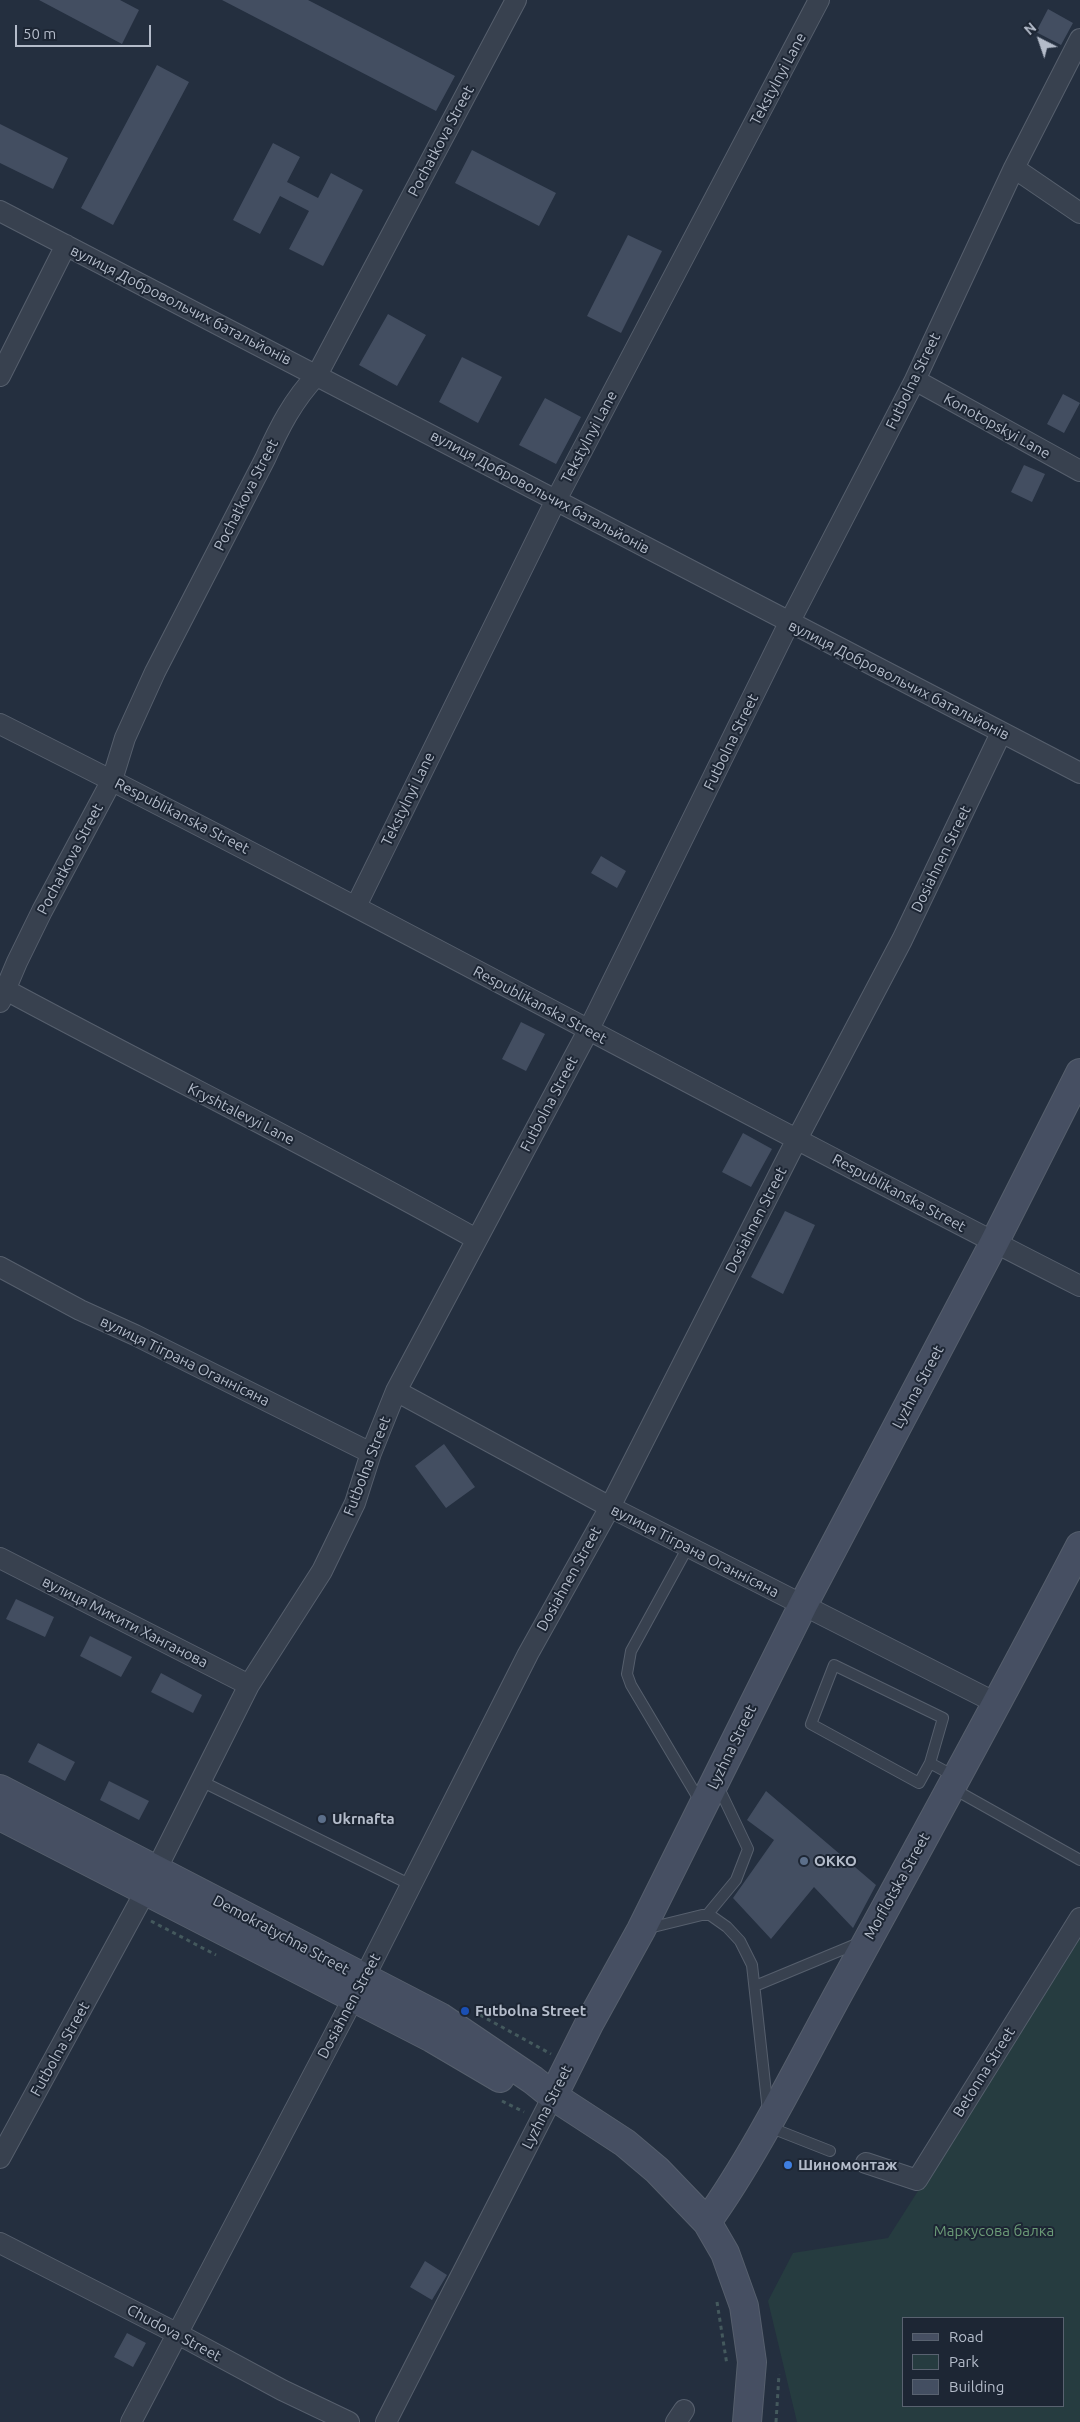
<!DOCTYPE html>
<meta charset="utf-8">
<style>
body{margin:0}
#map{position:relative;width:1080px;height:2422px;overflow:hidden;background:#242f3f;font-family:Ubuntu,sans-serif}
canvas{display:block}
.legend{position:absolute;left:902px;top:2317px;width:162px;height:90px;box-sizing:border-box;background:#1d2634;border:1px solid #596270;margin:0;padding:6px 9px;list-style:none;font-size:15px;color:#b4bcca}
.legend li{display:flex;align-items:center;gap:10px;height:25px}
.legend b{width:25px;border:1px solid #596270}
.north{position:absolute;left:1015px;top:15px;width:50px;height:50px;-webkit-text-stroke:4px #1d2634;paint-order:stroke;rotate:319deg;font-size:14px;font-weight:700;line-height:20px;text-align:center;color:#b4bcca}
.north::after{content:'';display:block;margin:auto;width:18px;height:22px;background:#b4bcca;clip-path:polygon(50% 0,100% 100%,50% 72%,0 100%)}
.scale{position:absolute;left:15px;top:25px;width:136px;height:22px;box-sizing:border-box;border:2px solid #b4bcca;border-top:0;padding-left:6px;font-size:15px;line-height:18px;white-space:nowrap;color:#b4bcca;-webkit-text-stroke:4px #1d2634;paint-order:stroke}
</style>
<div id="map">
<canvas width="1080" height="2422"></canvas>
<ul class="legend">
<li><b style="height:6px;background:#464f62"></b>Road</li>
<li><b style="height:14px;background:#263c40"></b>Park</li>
<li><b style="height:14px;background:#434e61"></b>Building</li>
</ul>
<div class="north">N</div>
<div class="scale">50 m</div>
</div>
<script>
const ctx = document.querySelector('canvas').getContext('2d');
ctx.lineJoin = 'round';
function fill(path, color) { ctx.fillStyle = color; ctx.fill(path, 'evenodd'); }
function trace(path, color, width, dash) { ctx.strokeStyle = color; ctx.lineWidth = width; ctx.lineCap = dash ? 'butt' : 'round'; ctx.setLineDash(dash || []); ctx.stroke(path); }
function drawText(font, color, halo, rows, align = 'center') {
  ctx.font = font + ' Ubuntu,sans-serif'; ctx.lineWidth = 4; ctx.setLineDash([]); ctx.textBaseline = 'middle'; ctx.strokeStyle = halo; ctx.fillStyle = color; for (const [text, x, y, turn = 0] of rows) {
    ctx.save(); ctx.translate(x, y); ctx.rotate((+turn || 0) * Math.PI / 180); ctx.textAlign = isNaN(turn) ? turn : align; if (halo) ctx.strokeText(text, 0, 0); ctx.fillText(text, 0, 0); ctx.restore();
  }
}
fill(new Path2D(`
 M1080 1937V2422H797L768 2301 793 2253 888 2238ZM904 2318H1064V2406H904Z`), '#263c40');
fill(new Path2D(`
 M39 0H120L139 10 122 44Z
 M222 0H308L455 76 436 111Z
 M1048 9 1073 23 1061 45 1036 32Z
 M157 65 189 82 113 225 81 208Z
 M0 124 68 158 53 189 0 163Z
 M273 143 300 157 287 182 318 198 331 173 363 190 323 266 289 249 309 211 280 196 260 234 233 220Z
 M472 150 556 193 539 226 455 183Z
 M628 235 662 251 621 333 587 316Z
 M388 314 426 335 397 386 359 365Z
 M462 357 502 377 478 423 439 402Z
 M1063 394 1080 403 1064 433 1047 424Z
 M545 398 581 417 556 464 519 445Z
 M1024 465 1045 474 1032 502 1011 492Z
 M601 856 626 871 617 888 591 873Z
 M521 1022 545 1034 526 1071 502 1059Z
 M743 1133 772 1149 751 1187 722 1172Z
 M785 1211 815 1225 783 1294 751 1277Z
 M444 1444 475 1487 446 1508 415 1466Z
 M16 1599 54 1617 45 1637 6 1619Z
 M90 1636 132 1657 121 1677 80 1656Z
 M161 1673 202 1695 193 1713 151 1692Z
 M38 1743 75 1762 65 1781 28 1762Z
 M109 1781 149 1801 139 1820 100 1800Z
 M766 1791 876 1885 853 1928 814 1887 771 1939 733 1898 774 1840 747 1820Z
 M425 2261 447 2275 432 2300 410 2287Z
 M127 2333 146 2343 133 2367 114 2357Z`), '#434e61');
const lane = new Path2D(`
 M688 1547 631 1651 627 1674 631 1685 701 1803
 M930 1763 943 1718 834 1665 811 1724 919 1783 930 1763 956 1777
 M201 1781 411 1885
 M952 1788 1080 1860
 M707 1915 736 1880 748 1849 717 1784
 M645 1929 702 1915H710L727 1927 740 1941 752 1965 768 2111
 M755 1986 861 1942
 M769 2127 830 2151`);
const street = new Path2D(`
 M1014 168 1080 213
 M0 211 1080 773
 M0 376 66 245
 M915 380 1080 471
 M0 724C363 906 718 1102 1080 1286
 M356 906 556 500 819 0
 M6 990C162 1074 321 1152 476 1239
 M0 1002 17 962 42 911 112 780 125 738 155 672 265 459C279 428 293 400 317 375L516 0
 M0 1267 80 1310 135 1335 371 1453
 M396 1391 610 1507 998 1704
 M0 1558 249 1685
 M0 2158 145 1892 249 1685 322 1571 355 1503 371 1453 396 1391 588 1031 789 623 915 380 1014 168 1080 39
 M866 2163 917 2180 1080 1918
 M0 2243 178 2334 282 2390 349 2422
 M131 2422 364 1978 528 1654 610 1507 797 1139 902 940 1001 733
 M386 2422 553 2096
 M676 2422 684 2410`);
const secondary = new Path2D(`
 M0 1789 440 2017 533 2080 553 2096 625 2143 657 2170 707 2222 725 2253 744 2306 752 2362 747 2422
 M0 1816 432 2038 500 2078
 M553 2096 589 2024 641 1930 803 1605 994 1243 1080 1073
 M707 2222C759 2149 802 2059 846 1980 925 1836 1004 1692 1080 1546`);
trace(lane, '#565f6d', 12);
trace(street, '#565f6d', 22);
trace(secondary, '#565f6d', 30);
trace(new Path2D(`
 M151 1921 216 1955
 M480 2015 551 2054
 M502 2101 524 2112
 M717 2302 727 2365
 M776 2422 779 2374`), '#44595d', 3, [4, 4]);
trace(lane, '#38414f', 10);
trace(street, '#38414f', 20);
trace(secondary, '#464f62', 28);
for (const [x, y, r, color] of [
 [322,1819,5,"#5c6f8a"],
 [804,1861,5,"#5c6f8a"],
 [465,2011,5,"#1a4fb4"],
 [788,2165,5,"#3f7fe0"]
]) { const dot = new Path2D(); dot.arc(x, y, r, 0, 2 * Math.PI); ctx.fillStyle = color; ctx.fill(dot); trace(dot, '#1d2634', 2); }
drawText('15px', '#b4bcca', '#1d2634', [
 ["Tekstylnyi Lane",778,79,-62],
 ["Pochatkova Street",441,141,-62],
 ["вулиця Добровольчих батальйонів",181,305,27],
 ["Futbolna Street",913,381,-64],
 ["Konotopskyi Lane",997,426,29],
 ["Tekstylnyi Lane",589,437,-62],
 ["вулиця Добровольчих батальйонів",540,492,28],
 ["Pochatkova Street",246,495,-63],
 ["вулиця Добровольчих батальйонів",899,680,27],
 ["Futbolna Street",731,742,-64],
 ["Tekstylnyi Lane",408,799,-64],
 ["Respublikanska Street",182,816,27],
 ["Pochatkova Street",70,859,-62],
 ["Dosiahnen Street",941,859,-64],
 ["Respublikanska Street",540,1005,28],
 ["Futbolna Street",549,1104,-62],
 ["Kryshtalevyi Lane",241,1114,27],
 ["Respublikanska Street",899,1193,28],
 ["Dosiahnen Street",756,1220,-63],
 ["вулиця Тіграна Оганнісяна",185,1361,26],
 ["Lyzhna Street",918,1387,-62],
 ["Futbolna Street",367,1466,-69],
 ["вулиця Тіграна Оганнісяна",695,1551,27],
 ["Dosiahnen Street",569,1579,-61],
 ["вулиця Микити Ханганова",125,1622,27],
 ["Lyzhna Street",732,1747,-64],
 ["Morflotska Street",897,1886,-61],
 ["Demokratychna Street",281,1935,28],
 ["Dosiahnen Street",349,2006,-62],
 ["Futbolna Street",60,2049,-61],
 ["Betonna Street",984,2072,-58],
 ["Lyzhna Street",547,2107,-63],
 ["Chudova Street",174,2333,28]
]);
drawText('bold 15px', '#b4bcca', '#1d2634', [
 ["Ukrnafta",332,1819],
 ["OKKO",814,1861],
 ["Futbolna Street",475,2011],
 ["Шиномонтаж",798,2165]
], 'left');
drawText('15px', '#6b9b77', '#1d2634', [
 ["Маркусова балка",994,2231]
]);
</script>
